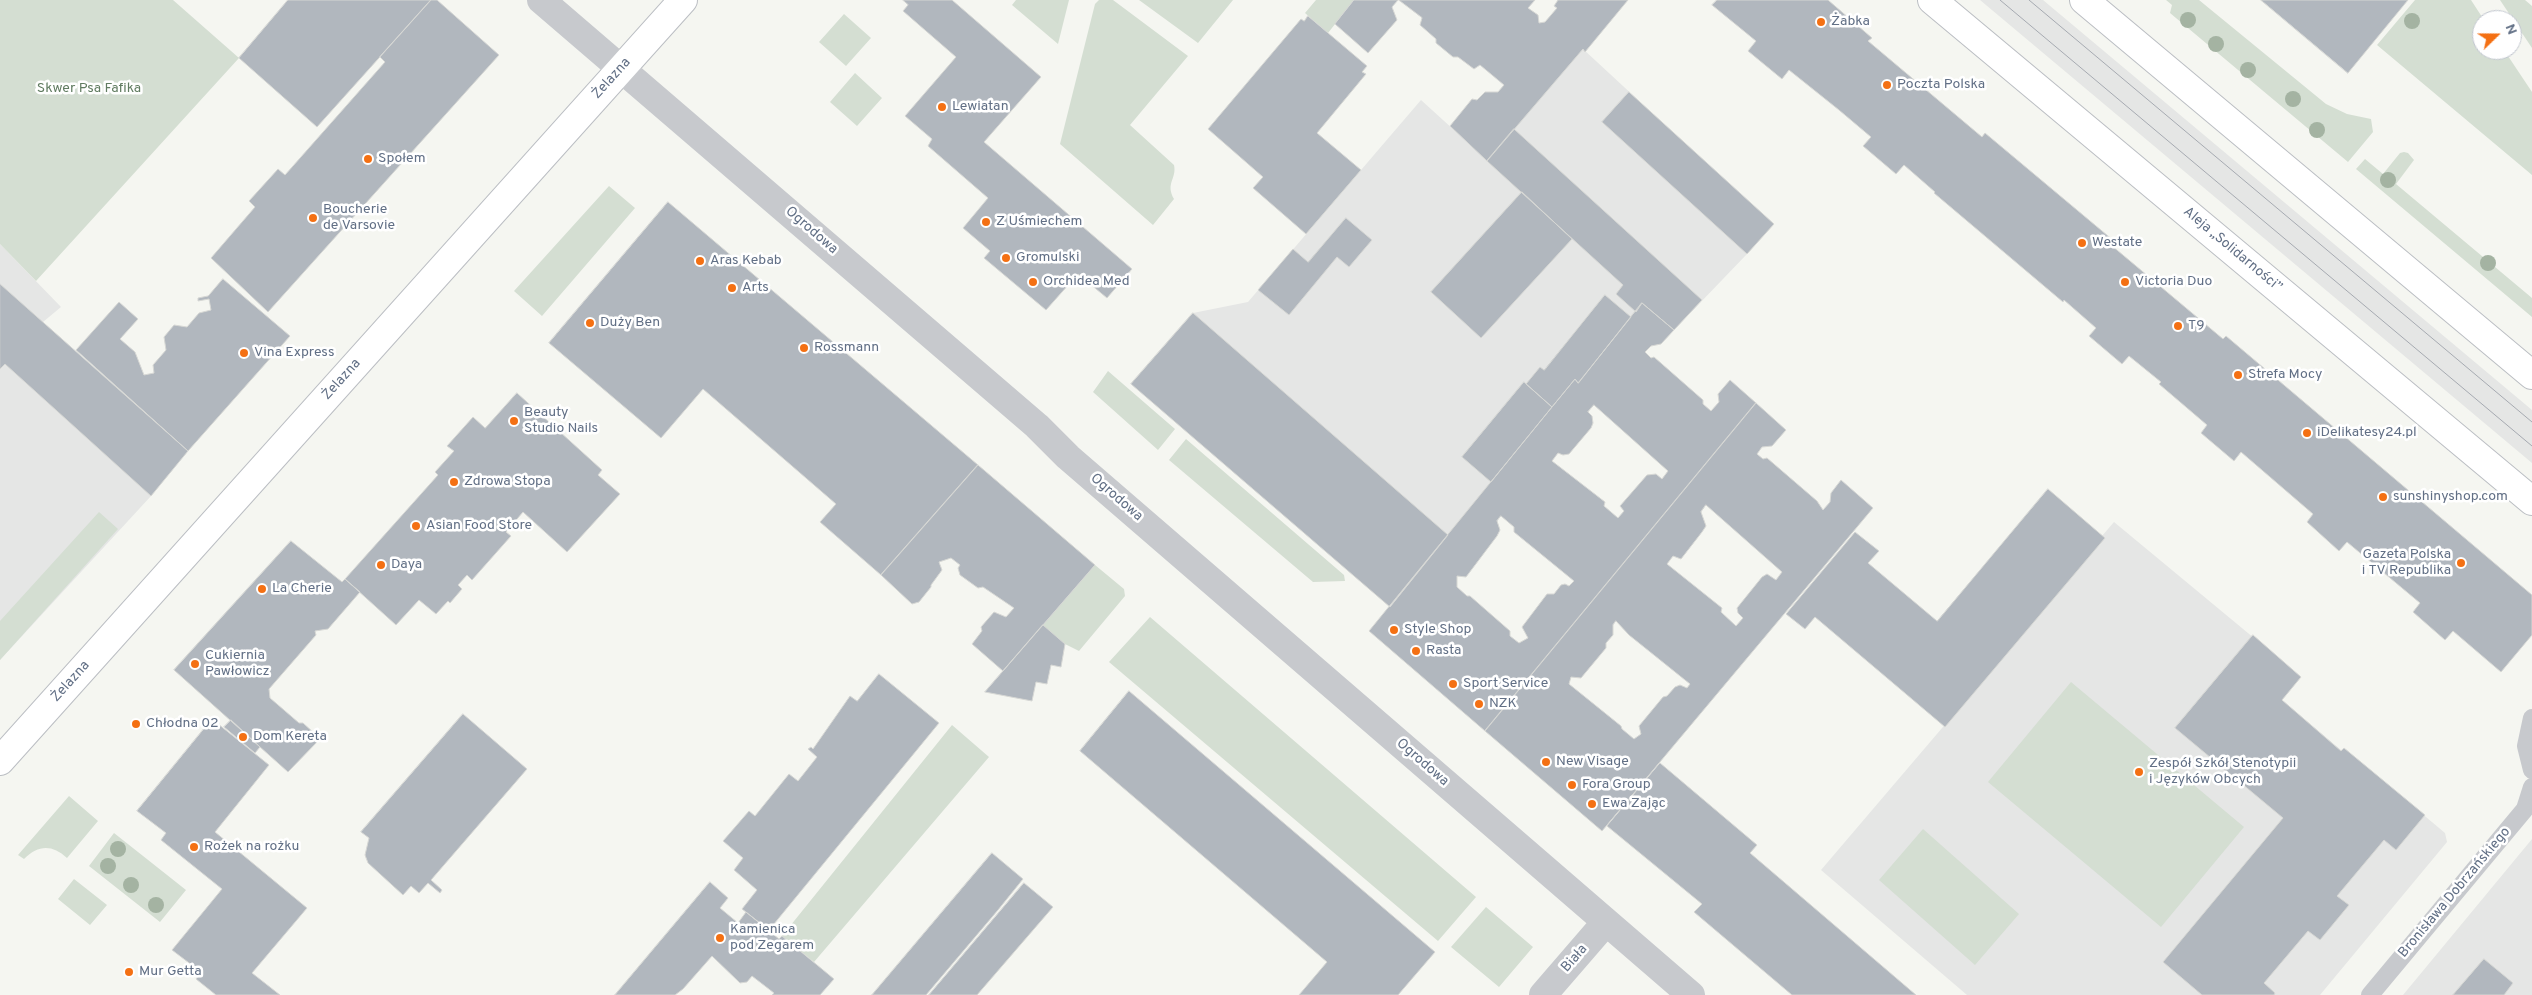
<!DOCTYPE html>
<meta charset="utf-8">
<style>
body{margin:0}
#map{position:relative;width:2532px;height:995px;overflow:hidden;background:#f5f6f1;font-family:Overpass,sans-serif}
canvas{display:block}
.north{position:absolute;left:2472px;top:10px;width:50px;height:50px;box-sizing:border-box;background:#fff;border:1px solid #c0c5ce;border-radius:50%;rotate:68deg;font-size:14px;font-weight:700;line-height:20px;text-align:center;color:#616f85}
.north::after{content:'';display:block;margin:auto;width:18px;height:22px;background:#f47013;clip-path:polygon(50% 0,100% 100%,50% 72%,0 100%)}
</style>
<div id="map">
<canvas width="2532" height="995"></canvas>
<div class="north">N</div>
</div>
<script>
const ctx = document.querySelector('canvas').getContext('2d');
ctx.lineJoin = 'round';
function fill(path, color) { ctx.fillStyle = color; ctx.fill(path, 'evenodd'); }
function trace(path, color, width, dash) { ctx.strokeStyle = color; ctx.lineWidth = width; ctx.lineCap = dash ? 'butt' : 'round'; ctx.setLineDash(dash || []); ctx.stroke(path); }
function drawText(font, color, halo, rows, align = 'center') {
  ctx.font = font + ' Overpass,sans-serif'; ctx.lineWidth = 5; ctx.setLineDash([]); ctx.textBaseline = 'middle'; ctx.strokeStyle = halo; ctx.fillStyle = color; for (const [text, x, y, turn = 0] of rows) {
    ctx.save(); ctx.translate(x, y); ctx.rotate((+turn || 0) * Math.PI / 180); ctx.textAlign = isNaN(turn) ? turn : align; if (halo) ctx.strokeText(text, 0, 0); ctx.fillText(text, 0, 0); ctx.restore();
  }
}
fill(new Path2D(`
 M1980 0H2043L2532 410V463Z
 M1583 49 1744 198 1747 254 1674 330 1636 312 1390 607 1131 384 1193 313 1248 302 1421 100 1487 160Z
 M0 244 61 307 43 322 188 451 151 496 0 660Z
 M2114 522 2301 677 2282 700 2341 750 2344 748 2445 833 2447 842 2320 995H1967L1821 870 2104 538 2102 536Z
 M2532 839V995H2403Z`), '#e5e6e5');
fill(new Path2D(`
 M0 0H173L239 58 36 281 0 244Z
 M1016 0H1069L1058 44 1012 5Z
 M1099 0H1113L1188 56 1130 125 1174 165C1177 179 1165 183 1174 199L1153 225 1060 144 1095 4Z
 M1139 0H1233L1198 43Z
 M1316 0H1354L1328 33 1305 13Z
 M2166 0H2199L2326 104 2347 114 2371 119 2373 132 2348 162 2170 13 2172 5Z
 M2415 0H2471L2484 20H2482V50H2504L2532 92V175L2377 45Z
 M2500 0H2525L2532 6V48Z
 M844 14 871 38 846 66 819 42Z
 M855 73 882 98 857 126 830 102Z
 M2404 152 2408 153 2414 160 2396 184 2532 298V317L2356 169 2365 159 2383 174 2400 153Z
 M609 186 635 208 542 316 514 291Z
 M1108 371 1175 429 1158 450 1093 392Z
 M1186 439 1344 575 1345 581 1313 582 1169 460Z
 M99 512 118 529 0 660V621Z
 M1095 565 1124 589 1125 596 1079 651 1065 644 1041 627Z
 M1150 617 1476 897 1438 941 1109 662Z
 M2071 682 2244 827 2161 927 1988 782Z
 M952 725 989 757 814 962 782 936Z
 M69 796 98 821 67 858C52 844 38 845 24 859L18 855Z
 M1923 829 2019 914 1975 965 1879 880Z
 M114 833 186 890 160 922 89 866Z
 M74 879 107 905 90 925 58 899Z
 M1486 907 1533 947 1499 987 1451 947Z`), '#d4ded2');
const building = new Path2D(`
 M288 0H431L317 127 239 58Z
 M431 0H437L499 55 268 312 211 258 255 207 249 201 278 169 285 175 385 62 380 57Z
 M903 0H952L1041 77 984 142 1132 269 1107 298 1078 274 1046 310 984 258 990 251 963 228 988 198 928 146 932 139 905 116 956 57 903 11 908 5Z
 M1354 0H1398L1392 7 1397 20 1368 53 1335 24Z
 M1399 0H1535L1528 8 1538 15 1539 23 1545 22 1557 8 1554 6 1558 0H1628L1585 52 1583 49 1487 161 1450 126 1472 99 1477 100 1485 92H1498L1504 85 1480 65 1474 69 1458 57H1453L1436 43V39L1420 25 1422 18Z
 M1717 0H1828L1872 38 1868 41 1982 137 1985 133 2114 241 2111 245 2223 339 2226 336 2532 595V635L2501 672 2453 631 2445 640 2413 612 2420 603 2347 542 2339 551 2307 522 2313 514 2241 452 2234 461 2201 433 2207 425 2159 384 2161 382 2129 356 2122 364 2089 336 2096 328 2064 300 2063 302 1934 193 1935 192 1904 165 1896 174 1863 146 1871 137 1839 110 1789 70 1782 79 1748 51 1756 41 1712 5Z
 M2261 0H2408L2348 73Z
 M1308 16 1367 66 1362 72 1366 74 1317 133 1361 170 1306 234 1253 188 1263 177 1208 129 1301 19 1304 21Z
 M1629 92 1774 224 1747 254 1602 122Z
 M1514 129 1702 300 1674 330 1642 303 1636 312 1616 294 1623 285 1487 161Z
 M1522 192 1572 239 1481 338 1431 292Z
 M668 202 978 465 881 575 820 522 836 504 703 389 661 438 549 343Z
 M1346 218 1372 240 1349 267 1337 257 1289 315 1258 290 1293 249 1308 262Z
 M223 279 290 336 188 451 76 350 119 302 138 319 120 339 135 352 144 375 154 373 153 365 166 350 164 337 174 325 187 327 199 313 211 310 209 299 198 301V298L208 296Z
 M0 284 188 451 151 496 5 364 0 369Z
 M1605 295 1631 317 1578 383 1575 379 1552 407 1526 384 1540 367 1544 370Z
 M1642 303 1674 330 1661 344 1651 346 1645 352 1651 358 1654 357 1703 400V404L1711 411 1719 402 1718 394 1730 380 1756 403 1485 731 1369 631 1552 407 1575 379 1578 383ZM1594 405 1668 471 1662 479 1656 474 1647 475 1620 506 1624 511 1618 518 1604 506 1605 502 1552 461 1558 453 1563 455 1569 454 1591 428 1593 423 1592 416 1588 412ZM1501 516 1514 527V532L1574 581 1569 586 1565 584 1561 585 1554 594H1547L1522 627 1528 638 1519 643 1510 636V631L1470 596H1467L1457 587V576L1466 577 1497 536 1500 530 1497 521Z
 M1193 313 1448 535 1390 607 1131 384Z
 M1524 382 1552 407 1491 482 1462 457Z
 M517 393 602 470 598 475 620 494 567 552 523 512 506 532 511 536 472 580 467 575 458 585 462 589 450 603 448 601 436 614 419 600 396 625 345 579 438 475 435 472 454 451 447 446 473 417 485 428Z
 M1756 403 1786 430 1772 446 1762 447 1757 454 1763 459 1767 458 1817 501 1823 510 1830 502 1831 493 1841 480 1873 508 1602 831 1485 731ZM1706 505 1782 572 1776 580 1767 574 1762 577 1737 608 1738 613 1743 618 1736 626 1721 612 1722 608 1667 564 1673 556 1681 559 1702 532 1706 526 1701 512ZM1616 621 1629 635 1690 684 1687 688 1680 685 1675 687 1667 696 1663 697 1639 726 1641 734 1634 739 1622 729 1621 726 1569 684 1571 677 1581 678 1606 648V643L1613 635V625Z
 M978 465 1095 565 1003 671 972 644 982 631 981 627 994 612 1006 617 1014 608 983 587 978 588 960 575 958 568 960 565 951 558 939 562 942 570 931 585V587L919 602 912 604 881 575Z
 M2048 489 2105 538 1945 727 1815 617 1805 629 1786 614 1855 532 1879 551 1868 563 1937 621Z
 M291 541 342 582 345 579 360 592 328 629 315 631 316 635 269 689 270 698 299 723H303L314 733 313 737 318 741 288 772 174 670Z
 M1043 625 1065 644 1061 667 1051 665 1047 684 1036 682 1032 701 985 692Z
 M2253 635 2301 677 2282 700 2341 751 2344 748 2425 815 2396 850 2384 840 2337 896 2349 905 2320 940 2308 931 2264 983 2275 993 2274 995H2202L2163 962 2283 818 2175 728Z
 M879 674 939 723 769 930 742 909 757 890 734 870 743 858 723 841 749 811 755 816 789 774 798 781 817 757 808 749 811 747 813 749 850 696 857 701Z
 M1129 691 1435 952 1398 995H1299L1327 962 1080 751Z
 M463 714 527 769 431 880 442 890 440 893 428 883 419 893 411 886 403 895 368 863 365 855 369 838 361 832Z
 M212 719 269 765 215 832 307 908 252 973 280 995H216L196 979 201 972 172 950 222 889 161 840 166 833 137 811Z
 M231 720 260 747 255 753 224 727Z
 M1660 763 1757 845 1750 853 1916 995H1792L1694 912 1702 904 1607 826Z
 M992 853 1023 879 998 910 926 995H872Z
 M710 882 728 898 720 908 738 923 746 912 779 939 782 936 834 979 820 995H772L774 993 752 976 747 982 740 983 712 956 683 989 675 995H615Z
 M1024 883 1053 907 977 995H929Z
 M2484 959 2513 983 2504 995H2453Z`);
fill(building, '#b1b7be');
trace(building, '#d6d7d4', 1);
const secondary = new Path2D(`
 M1932 0 2532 501
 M2084 0 2532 375
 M0 761 683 0`);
trace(secondary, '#bbbec3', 30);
trace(new Path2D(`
 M2532 718 2526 746 2532 770
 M2370 995 2525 809 2532 787`), '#c7c9cd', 18);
trace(new Path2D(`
 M541 0 1037 426 1068 457 1178 552 1691 995
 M1543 995 1606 922`), '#c7c9cd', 28);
trace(secondary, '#fff', 28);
trace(new Path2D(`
 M2000 0 2532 446
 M2029 0 2532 422`), '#a6aab1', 1);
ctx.fillStyle = '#a4b3a2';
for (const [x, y] of [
 [2188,20],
 [2412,21],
 [2216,44],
 [2248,70],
 [2293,99],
 [2317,130],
 [2388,180],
 [2488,263],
 [118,849],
 [108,866],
 [131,885],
 [156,905]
]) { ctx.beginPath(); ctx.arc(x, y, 8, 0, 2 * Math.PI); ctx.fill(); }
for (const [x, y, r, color] of [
 [1821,22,5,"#f47013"],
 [1887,85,5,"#f47013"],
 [942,107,5,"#f47013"],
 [368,159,5,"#f47013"],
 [313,218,5,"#f47013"],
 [986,222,5,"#f47013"],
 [2082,243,5,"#f47013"],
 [1006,258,5,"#f47013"],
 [700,261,5,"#f47013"],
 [1033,282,5,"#f47013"],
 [2125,282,5,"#f47013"],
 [732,288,5,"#f47013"],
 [590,323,5,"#f47013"],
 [2178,326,5,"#f47013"],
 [804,348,5,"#f47013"],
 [244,353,5,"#f47013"],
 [2238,375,5,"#f47013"],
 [514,421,5,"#f47013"],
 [2307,433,5,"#f47013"],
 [454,482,5,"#f47013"],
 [2383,497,5,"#f47013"],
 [416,526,5,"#f47013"],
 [2461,563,5,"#f47013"],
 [381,565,5,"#f47013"],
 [262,589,5,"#f47013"],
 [1394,630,5,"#f47013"],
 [1416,651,5,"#f47013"],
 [195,664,5,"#f47013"],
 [1453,684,5,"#f47013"],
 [1479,704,5,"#f47013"],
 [136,724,5,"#f47013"],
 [243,737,5,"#f47013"],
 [1546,762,5,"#f47013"],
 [2139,772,5,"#f47013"],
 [1572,785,5,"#f47013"],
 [1592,804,5,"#f47013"],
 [194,847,5,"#f47013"],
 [720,938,5,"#f47013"],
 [129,972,5,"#f47013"]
]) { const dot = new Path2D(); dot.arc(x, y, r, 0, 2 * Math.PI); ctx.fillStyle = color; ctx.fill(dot); trace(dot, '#fff', 2); }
drawText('14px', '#616f85', '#fff', [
 ["Żabka",1831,22],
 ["Poczta Polska",1897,85],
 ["Lewiatan",952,107],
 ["Społem",378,159],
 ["Boucherie",323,210],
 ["de Varsovie",323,226],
 ["Z Uśmiechem",996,222],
 ["Westate",2092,243],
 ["Gromulski",1016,258],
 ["Aras Kebab",710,261],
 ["Orchidea Med",1043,282],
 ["Victoria Duo",2135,282],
 ["Arts",742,288],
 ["Duży Ben",600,323],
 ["T9",2188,326],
 ["Rossmann",814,348],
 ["Vina Express",254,353],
 ["Strefa Mocy",2248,375],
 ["Beauty",524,413],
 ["Studio Nails",524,429],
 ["iDelikatesy24.pl",2317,433],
 ["Zdrowa Stopa",464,482],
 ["sunshinyshop.com",2393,497],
 ["Asian Food Store",426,526],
 ["Gazeta Polska",2451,555,"right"],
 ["i TV Republika",2451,571,"right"],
 ["Daya",391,565],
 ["La Cherie",272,589],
 ["Style Shop",1404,630],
 ["Rasta",1426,651],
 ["Cukiernia",205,656],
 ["Pawłowicz",205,672],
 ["Sport Service",1463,684],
 ["NZK",1489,704],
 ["Chłodna 02",146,724],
 ["Dom Kereta",253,737],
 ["New Visage",1556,762],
 ["Zespół Szkół Stenotypii",2149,764],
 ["i Języków Obcych",2149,780],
 ["Fora Group",1582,785],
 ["Ewa Zając",1602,804],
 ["Rożek na rożku",204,847],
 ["Kamienica",730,930],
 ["pod Zegarem",730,946],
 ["Mur Getta",139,972]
], 'left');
drawText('14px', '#616f85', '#fff', [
 ["Żelazna",612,79,-48],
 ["Ogrodowa",811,231,41],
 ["Aleja „Solidarności”",2232,250,40],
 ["Żelazna",342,380,-48],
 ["Ogrodowa",1116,498,41],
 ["Żelazna",71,682,-48],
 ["Ogrodowa",1422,763,41],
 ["Bronisława Dobrzańskiego",2455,893,-50],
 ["Biała",1575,959,-49]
]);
drawText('14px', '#617c61', '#fff', [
 ["Skwer Psa Fafika",89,89]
]);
</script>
